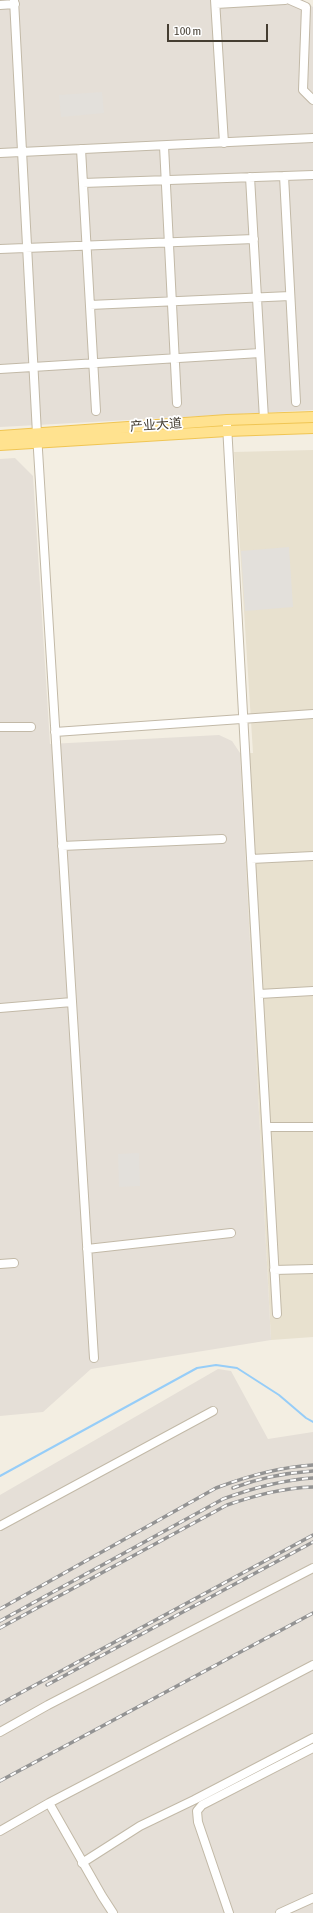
<!DOCTYPE html>
<meta charset="utf-8">
<style>
body{margin:0}
#map{position:relative;width:313px;height:1913px;overflow:hidden;background:#f3eee2;font-family:"Asap Condensed",sans-serif}
canvas{display:block}
.scale{position:absolute;left:167px;top:24px;width:101px;height:18px;box-sizing:border-box;border:2px solid #453e32;border-top:0;padding-left:5px;font-size:12px;line-height:14px;white-space:nowrap;color:#453e32;-webkit-text-stroke:3px #fff;paint-order:stroke}
</style>
<div id="map">
<canvas width="313" height="1913"></canvas>
<div class="scale">100 m</div>
</div>
<script>
const ctx = document.querySelector('canvas').getContext('2d');
ctx.lineJoin = 'round';
function fill(path, color) { ctx.fillStyle = color; ctx.fill(path, 'evenodd'); }
function trace(path, color, width, dash) { ctx.strokeStyle = color; ctx.lineWidth = width; ctx.lineCap = dash ? 'butt' : 'round'; ctx.setLineDash(dash || []); ctx.stroke(path); }
function drawText(font, color, halo, rows, align = 'center') {
  ctx.font = font + ' "Asap Condensed","Noto Sans SC",sans-serif'; ctx.lineWidth = 3.5; ctx.setLineDash([]); ctx.textBaseline = 'middle'; ctx.strokeStyle = halo; ctx.fillStyle = color; for (const [text, x, y, turn = 0] of rows) {
    ctx.save(); ctx.translate(x, y); ctx.rotate((+turn || 0) * Math.PI / 180); ctx.textAlign = isNaN(turn) ? turn : align; if (halo) ctx.strokeText(text, 0, 0); ctx.fillText(text, 0, 0); ctx.restore();
  }
}
fill(new Path2D(`
 M313 450V1337L271 1340 240 753H253L234 452Z`), '#e8e1cf');
fill(new Path2D(`
 M0 0H302L313 7V410L0 427Z
 M15 458 33 476 50 744 219 735 232 741 240 753 271 1340 91 1369 43 1412 0 1416V459Z
 M218 1369 231 1371 268 1439 313 1432V1913H0V1495Z`), '#e5dfd7');
fill(new Path2D(`
 M102 92 104 113 61 117 59 95Z
 M289 547 293 607 245 611 241 551Z
 M139 1153 140 1186 119 1187 118 1154Z`), '#e3e0db');
trace(new Path2D(`
 M0 1476 197 1368 216 1365 237 1368 279 1395 306 1418 313 1422`), '#96cdf8', 2);
const minor = new Path2D(`
 M14 0 37 434 94 1358
 M215 0 224 143
 M290 0 306 7 303 90 313 100
 M216 4 285 0
 M0 5 15 4
 M164 146 177 403
 M81 149 96 411
 M0 153 313 138
 M284 176 296 402
 M250 177 264 419
 M83 183 313 175
 M0 249 254 239
 M90 305 290 296
 M0 369 260 353
 M227 425C242 721 261 1018 277 1314
 M0 727H31
 M55 732 313 714
 M62 846 222 839
 M251 859 313 856
 M259 994 313 991
 M0 1008 72 1002
 M267 1127H313
 M87 1249 231 1233
 M0 1264 14 1263
 M274 1270 313 1269
 M0 1526 213 1411
 M0 1732 48 1705 313 1568
 M49 1803 102 1896 113 1913
 M0 1831 49 1803 313 1665
 M82 1863 140 1826 194 1800 313 1738
 M229 1913 198 1822 197 1811 202 1805 313 1748
 M280 1913 313 1898`);
const major = new Path2D(`
 M0 436 227 420 313 417
 M0 445 227 431 313 428`);
trace(minor, '#c2b9a7', 10);
trace(major, '#f0c553', 12);
trace(minor, '#fff', 8);
trace(major, '#ffe28f', 10);
const rail = new Path2D(`
 M233 1488C259 1478 285 1473 313 1471
 M0 1609 216 1488C248 1476 279 1467 313 1465
 M0 1621 223 1499C253 1488 281 1480 313 1478
 M0 1628 227 1505C257 1495 282 1488 313 1487
 M47 1685 313 1542
 M0 1704 313 1535
 M0 1781 313 1613`);
trace(rail, '#939393', 3.5);
trace(rail, '#fff', 2, [6]);
drawText('13px', '#453e32', '#fff', [
 ["产业大道",156,425,-4]
]);
</script>
